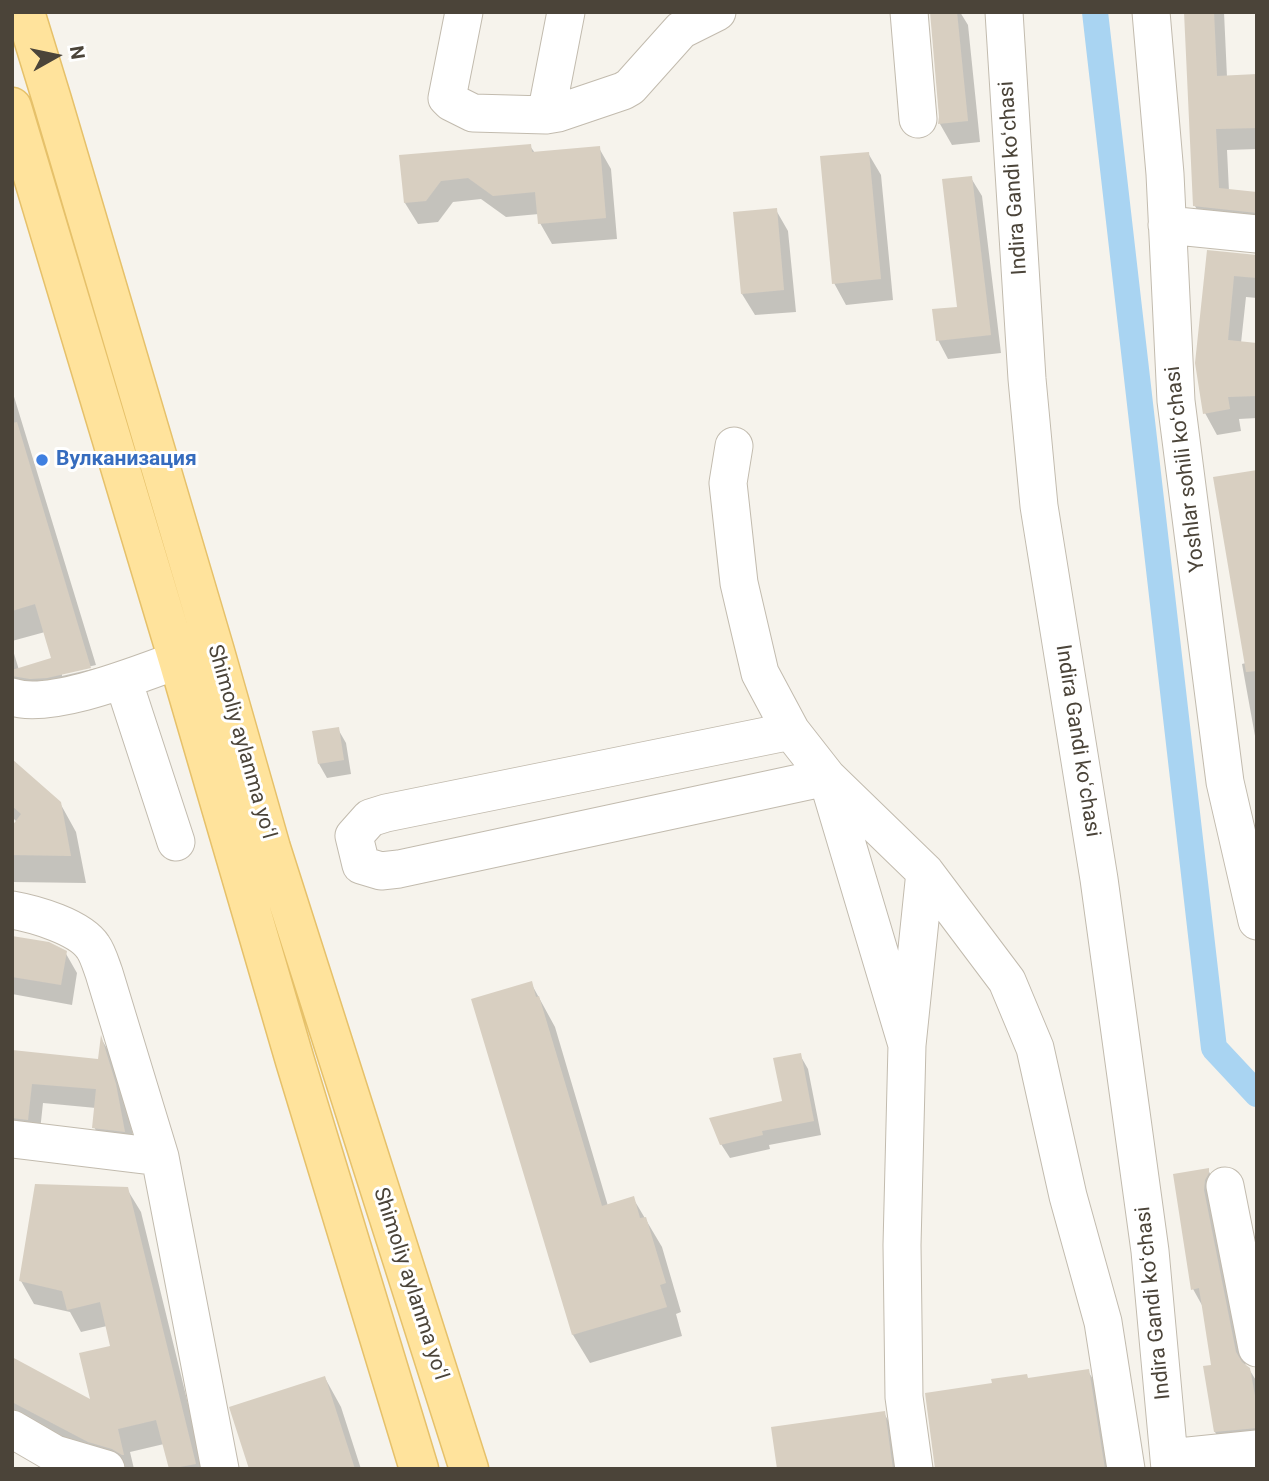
<!DOCTYPE html>
<meta charset="utf-8">
<style>
body{margin:0}
#map{position:relative;width:1269px;height:1481px;overflow:hidden;background:#f6f3ec;font-family:Roboto,sans-serif}
canvas{display:block}
.frame{position:absolute;inset:0;border:14px solid #4b4439;pointer-events:none}
.north{position:absolute;left:21px;top:21px;width:70px;height:70px;-webkit-text-stroke:5px #fff;paint-order:stroke;rotate:81deg;font-size:19px;font-weight:700;line-height:28px;text-align:center;color:#4b4439}
.north::after{content:'';display:block;margin:auto;width:24px;height:32px;background:#4b4439;clip-path:polygon(50% 0,100% 100%,50% 72%,0 100%)}
</style>
<div id="map">
<canvas width="1269" height="1481"></canvas>
<div class="frame"></div>
<div class="north">N</div>
</div>
<script>
const ctx = document.querySelector('canvas').getContext('2d');
ctx.lineJoin = 'round';
function fill(path, color) { ctx.fillStyle = color; ctx.fill(path, 'evenodd'); }
function trace(path, color, width, dash) { ctx.strokeStyle = color; ctx.lineWidth = width; ctx.lineCap = dash ? 'butt' : 'round'; ctx.setLineDash(dash || []); ctx.stroke(path); }
function drawText(font, color, halo, rows, align = 'center') {
  ctx.font = font + ' Roboto,sans-serif'; ctx.lineWidth = 6; ctx.setLineDash([]); ctx.textBaseline = 'middle'; ctx.strokeStyle = halo; ctx.fillStyle = color; for (const [text, x, y, turn = 0] of rows) {
    ctx.save(); ctx.translate(x, y); ctx.rotate((+turn || 0) * Math.PI / 180); ctx.textAlign = isNaN(turn) ? turn : align; if (halo) ctx.strokeText(text, 0, 0); ctx.fillText(text, 0, 0); ctx.restore();
  }
}
fill(new Path2D(`
 M932 12H960L968 25 980 142 952 145 940 124Z
 M1186 12H1224L1227 77 1257 76V149L1227 150 1229 191 1257 194V233L1207 228 1195 206Z
 M530 146 535 153 599 148 611 169 617 239 552 244 540 223 539 214 506 217 481 199 453 202 438 222 418 224 405 203 401 157Z
 M868 153 881 175 893 300 846 305 834 283Z
 M971 178 982 196 1001 353 948 359 938 340 959 308Z
 M776 210 788 231 796 312 755 315 742 294Z
 M1209 252 1257 256V298L1246 297 1241 343 1257 344V418L1239 419 1241 431 1217 435 1205 413Z
 M12 390 96 665 62 673V676L97 668 105 694 12 700V647L19 670 53 660 45 632 12 641Z
 M1257 471V747L1242 664 1246 663Z
 M338 729 346 743 351 774 327 778 319 764Z
 M12 761 60 803 76 832 86 883 12 882V829L17 822 12 817Z
 M12 937 65 952 77 973 72 1005 12 994Z
 M531 983 555 1027 608 1206 633 1198 662 1247 681 1312 676 1314 682 1336 590 1363 573 1335 473 1000Z
 M102 1040 112 1057 127 1106 136 1151 106 1148 94 1127 96 1108 43 1103 39 1140 12 1138V1051L100 1060Z
 M800 1055 808 1069 821 1135 769 1145 770 1149 730 1158 721 1144 784 1103Z
 M1208 1170 1219 1190 1215 1211 1246 1367 1249 1369 1257 1382V1449L1227 1452 1215 1432 1213 1366 1203 1307 1193 1289 1175 1175Z
 M127 1189 141 1212 204 1469H170L164 1444 130 1452 134 1469H117L12 1416V1359L93 1402 113 1347 107 1326 81 1332 70 1312 34 1304 21 1281Z
 M1088 1371 1105 1399 1116 1469H936Z
 M325 1378 341 1407 361 1469H251Z
 M884 1413 900 1442 904 1469H779Z`), '#0003');
trace(new Path2D(`
 M1095 12 1214 1048 1257 1094`), '#a9d4f2', 26);
fill(new Path2D(`
 M930 12H957L968 121 938 124 939 117Z
 M1184 12H1214L1217 76 1257 74V128L1216 129 1219 188 1257 192V213L1193 206Z
 M531 144 532 152 600 146 606 218 538 224 535 192 493 196 468 178 441 181 426 201 404 203 399 155Z
 M869 152 881 279 832 284 820 156Z
 M972 176 991 335 936 341 932 309 957 307 942 179Z
 M777 208 784 290 741 294 733 212Z
 M1207 250 1257 255V278L1234 276 1228 340 1257 343V396L1228 397 1230 409 1203 414 1195 363Z
 M17 422 91 668 47 678 30 679 12 676V670L51 658 35 604 12 611V423Z
 M1257 470V671L1246 672 1213 477Z
 M339 727 344 760 318 764 312 731Z
 M12 759 61 802 71 856 12 855V826L21 814 12 806Z
 M12 936 49 942 67 951 61 985 12 977Z
 M532 981 536 997 539 996 602 1206 634 1196 640 1218 646 1217 666 1283 660 1285 667 1307 572 1335 471 999Z
 M101 1035 116 1084 125 1132 92 1128 96 1089 32 1084 28 1120 12 1118V1050L98 1059Z
 M801 1053 814 1121 762 1131 763 1135 720 1145 709 1118 782 1101 773 1058Z
 M1209 1168V1173L1205 1180 1204 1190 1236 1352 1242 1362 1250 1368 1257 1407V1428L1214 1432 1203 1366 1211 1365 1199 1288 1191 1290 1173 1174Z
 M35 1184 128 1187 196 1464 169 1469 156 1420 118 1429 124 1455H122L112 1449 88 1442 12 1402V1357L90 1399 79 1353 110 1346 100 1302 67 1310 62 1291 19 1281Z
 M1089 1369 1105 1469H935L925 1393 992 1383 991 1379 1027 1374 1028 1378Z
 M325 1376 355 1469H249L229 1407Z
 M885 1411 893 1469H777L771 1427Z`), '#d8cfc1');
const minor = new Path2D(`
 M464 12 447 98 451 102 473 113 546 115 558 113 623 91 630 87 681 30 717 12
 M909 12 918 119
 M1004 12 1027 379 1039 506 1099 879 1150 1251 1170 1469
 M1151 12 1165 174 1176 401 1225 782 1257 921
 M546 115 566 12
 M1167 225 1257 234
 M734 446 728 483 739 583 760 673 791 731 827 777 925 872 1007 981 1035 1048 1068 1196 1103 1322 1126 1469
 M123 680 176 842
 M12 697C51 710 139 674 178 660
 M791 731 386 813 370 818 354 836 361 865 381 871 399 869 827 777 907 1045
 M12 910C35 914 80 927 93 947 98 954 101 965 104 973L160 1157 220 1469
 M12 1139 160 1157
 M1225 1186 1257 1348
 M12 1429 55 1454 106 1469
 M1169 1458 1257 1449
 M914 1469 904 1397 902 1245 907 1045 925 872`);
const major = new Path2D(`
 M25 12 52 100 214 648 271 848 469 1469
 M12 107 178 660 295 1061 419 1469`);
trace(minor, '#c2bbae', 39);
trace(major, '#e6c16a', 41);
trace(minor, '#fff', 37);
trace(major, '#ffe39c', 38);
for (const [x, y, r, color] of [
 [42,460,7,"#3f7fe0"]
]) { const dot = new Path2D(); dot.arc(x, y, r, 0, 2 * Math.PI); ctx.fillStyle = color; ctx.fill(dot); trace(dot, '#fff', 2.5); }
drawText('21px', '#4b4439', '#fff', [
 ["Indira Gandi koʻchasi",1014,178,-94],
 ["Yoshlar sohili koʻchasi",1186,469,-97],
 ["Indira Gandi koʻchasi",1077,741,81],
 ["Shimoliy aylanma yoʻl",241,742,74],
 ["Shimoliy aylanma yoʻl",410,1284,72],
 ["Indira Gandi koʻchasi",1154,1303,-96]
]);
drawText('bold 21px', '#366cbe', '#fff', [
 ["Вулканизация",56,460]
], 'left');
</script>
